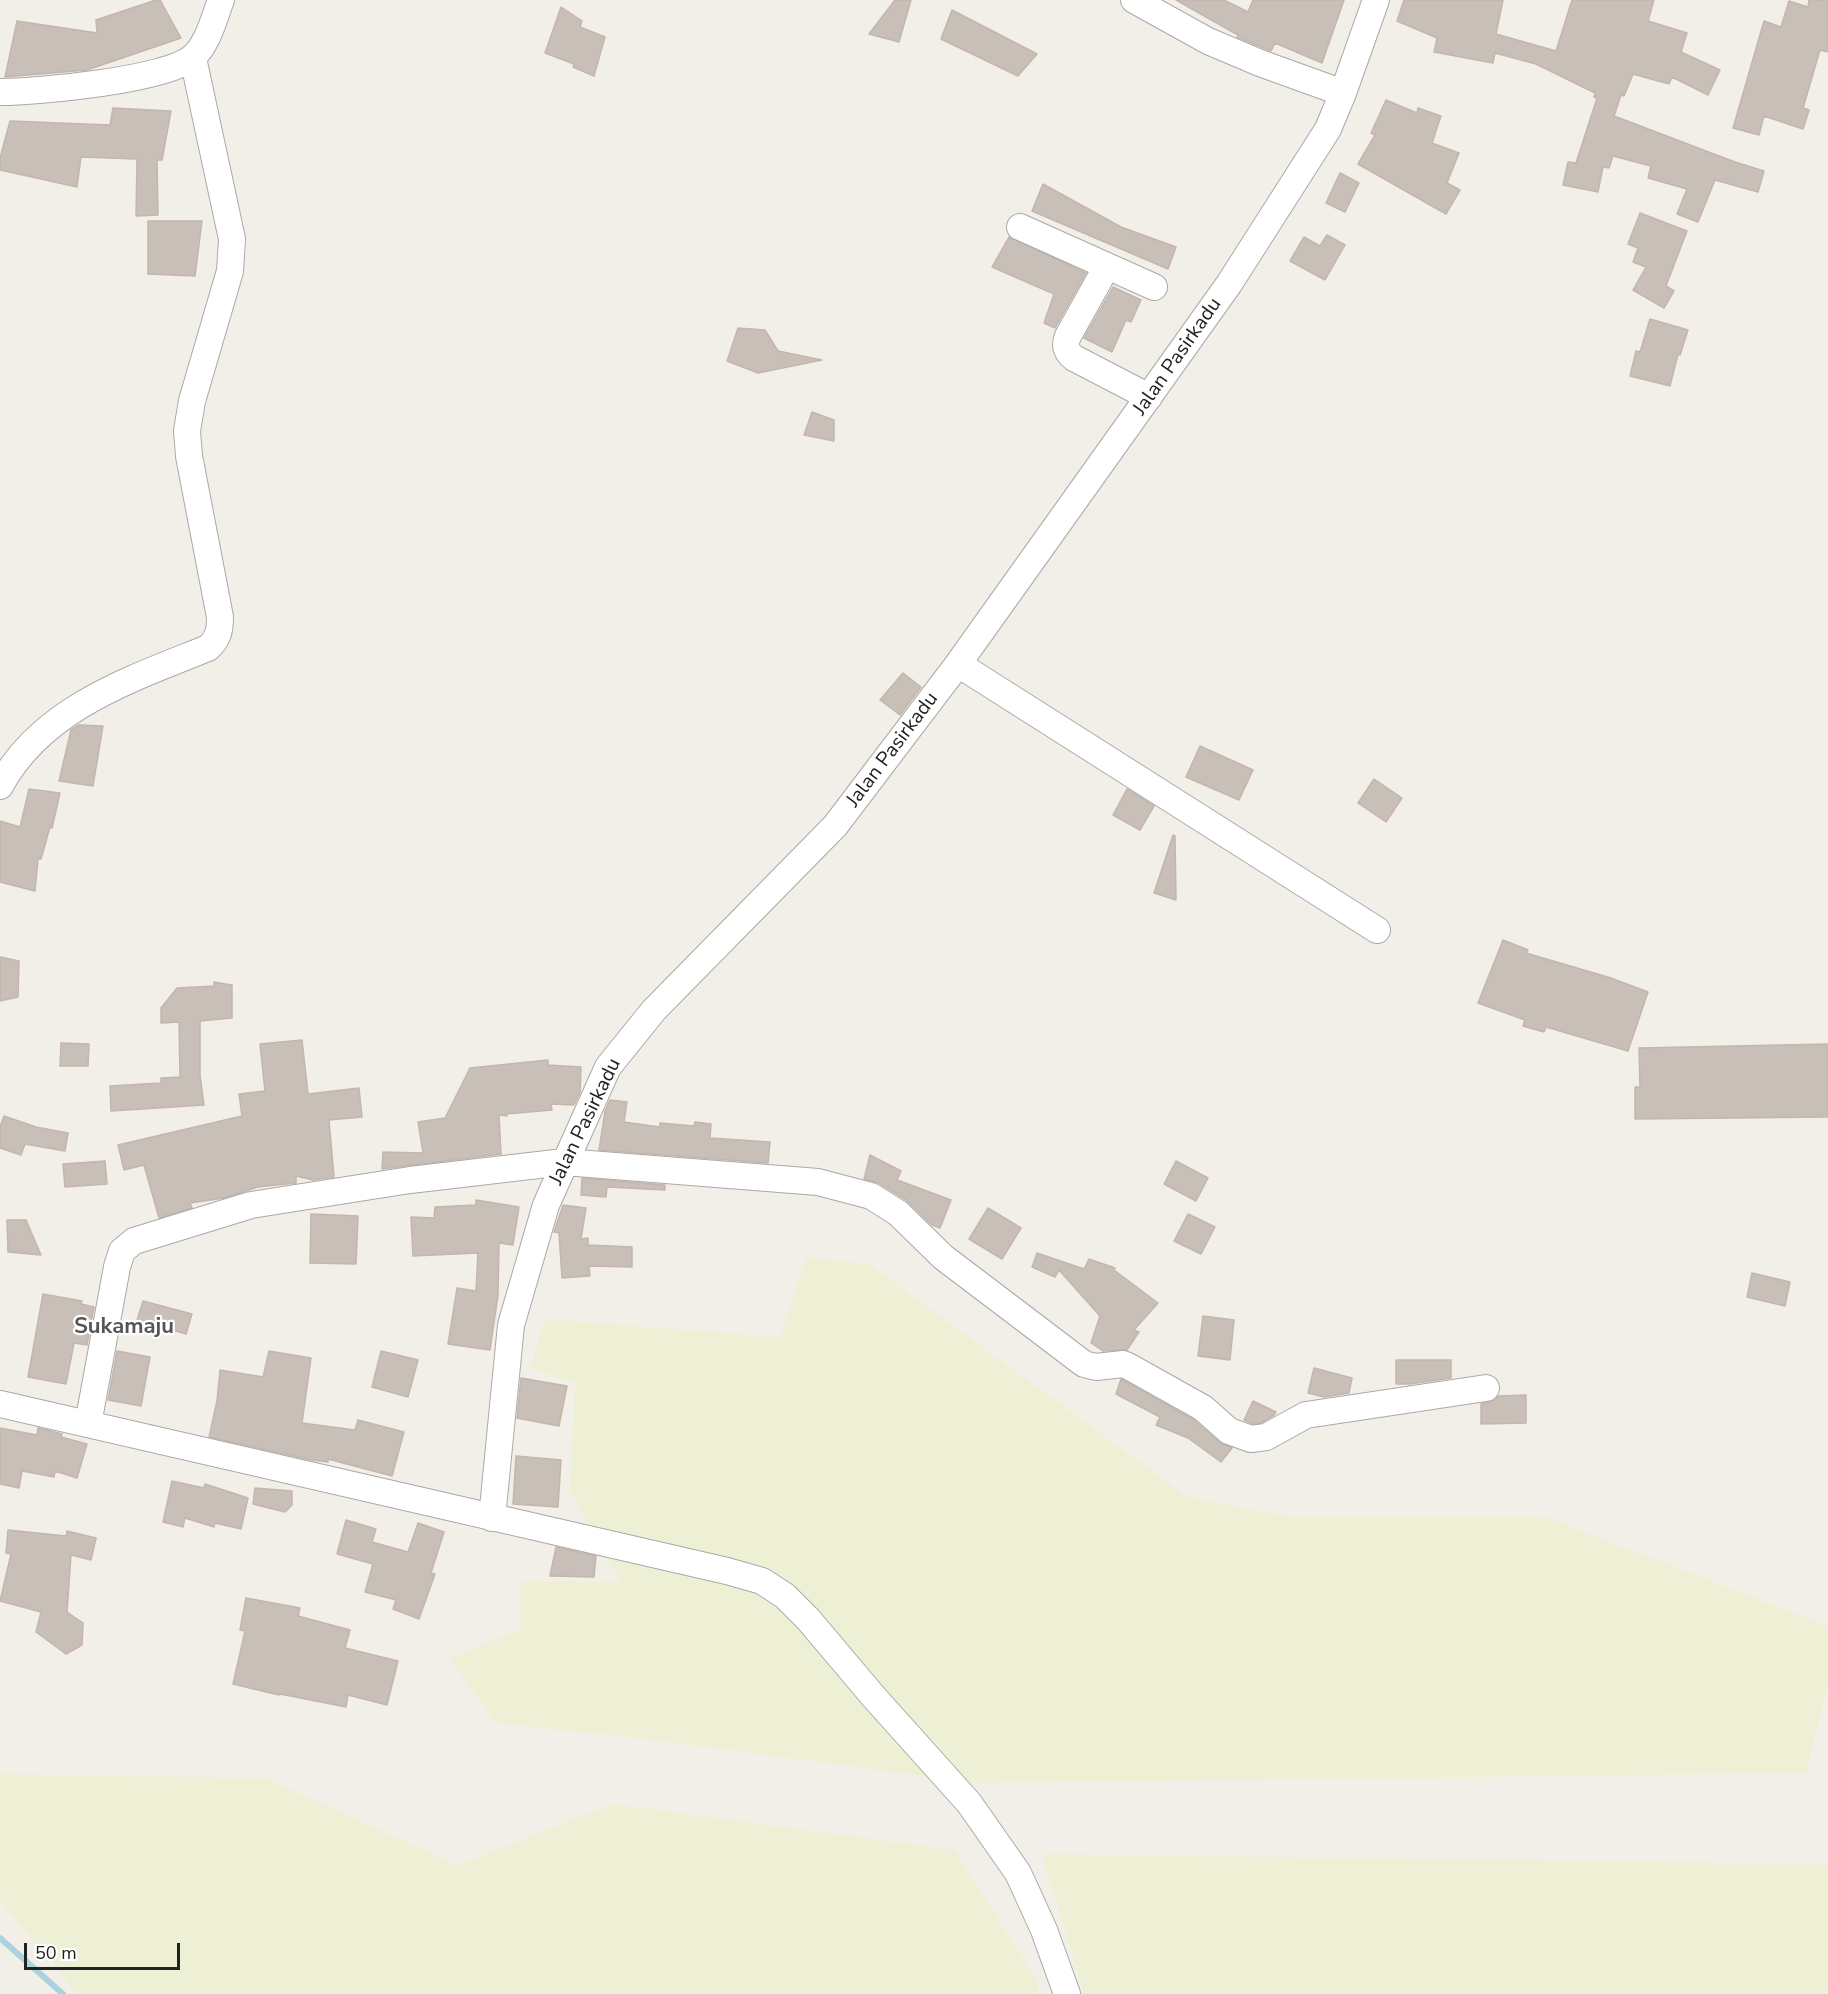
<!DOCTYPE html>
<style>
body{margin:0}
#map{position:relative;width:1828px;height:1994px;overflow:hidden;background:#f2efe9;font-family:"Nunito Sans",sans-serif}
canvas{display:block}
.scale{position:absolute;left:24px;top:1943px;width:156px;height:27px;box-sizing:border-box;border:3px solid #222;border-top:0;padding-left:8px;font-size:18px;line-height:21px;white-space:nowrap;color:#222;-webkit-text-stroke:4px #fff;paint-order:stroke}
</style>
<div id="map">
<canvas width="1828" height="1994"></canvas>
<div class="scale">50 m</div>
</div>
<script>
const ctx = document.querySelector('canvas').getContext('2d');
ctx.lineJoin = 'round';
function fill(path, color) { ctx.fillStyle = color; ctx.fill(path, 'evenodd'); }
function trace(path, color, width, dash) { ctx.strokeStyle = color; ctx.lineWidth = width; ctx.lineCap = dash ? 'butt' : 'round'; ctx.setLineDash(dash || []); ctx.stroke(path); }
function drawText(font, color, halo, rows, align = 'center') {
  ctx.font = font + ' "Nunito Sans",sans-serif'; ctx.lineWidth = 4.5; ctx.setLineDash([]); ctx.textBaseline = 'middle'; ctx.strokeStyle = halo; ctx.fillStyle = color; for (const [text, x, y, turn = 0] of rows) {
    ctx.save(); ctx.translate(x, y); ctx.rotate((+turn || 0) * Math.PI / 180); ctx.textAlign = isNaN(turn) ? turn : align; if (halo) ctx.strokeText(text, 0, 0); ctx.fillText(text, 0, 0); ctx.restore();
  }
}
fill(new Path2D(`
 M807 1258 869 1264 1189 1498 1290 1517H1545L1828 1626V1686L1806 1773 979 1783 636 1738 496 1723 450 1659 519 1629 521 1581 621 1582 570 1491 575 1383 531 1368 544 1319 779 1337Z
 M0 1774 266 1778 457 1865 613 1804 955 1850 1037 1981 1038 1994H78L0 1901Z
 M1042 1854 1824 1864 1828 1866V1994H1084Z`), '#eef0d5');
trace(new Path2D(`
 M0 1938 63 1994`), '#aad3df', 6);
const building = new Path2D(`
 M156 0H160L181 38 87 70 5 77 17 21 97 33 96 20Z
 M895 0H911L899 42 869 34Z
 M1176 0H1224L1248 12 1253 0H1344L1322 63 1275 43 1271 51 1237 37 1238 35Z
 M1404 0H1503L1496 34 1556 51 1572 0H1654L1648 21 1687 33 1681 52 1720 70 1708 95 1672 77 1669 84 1633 74 1624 96 1621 95 1614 116 1735 162 1764 171 1758 192 1715 180 1698 222 1677 214 1687 189 1648 178 1651 166 1613 156 1609 168 1603 167 1598 192 1563 185 1568 162 1576 163 1597 98 1594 97 1595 93 1536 64 1495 53 1493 63 1434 52 1437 38 1397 21Z
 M1809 0H1828V52L1820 50 1803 108 1809 110 1803 129 1764 116 1759 135 1733 128 1764 21 1781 27 1789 1 1808 7Z
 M561 7 582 21 580 27 605 37 594 76 573 67 574 64 545 53Z
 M952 10 1037 54 1018 76 941 39Z
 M1386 100 1417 113 1418 108 1441 116 1432 143 1459 153 1447 183 1460 190 1446 214 1358 164 1375 135 1371 133Z
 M113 108 171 111 162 160H157L158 215 136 216 137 159 81 157 77 187 0 170V158L10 121 110 125Z
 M1340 173 1359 183 1345 212 1326 203Z
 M1043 184 1121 227 1176 247 1168 269 1032 211Z
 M1640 213 1687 231 1666 286 1674 291 1664 308 1633 290 1646 267 1633 262 1638 248 1628 244Z
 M148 221H202L195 276 148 274Z
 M1327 235 1345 245 1325 280 1290 261 1304 237 1320 246Z
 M1009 237 1086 273 1055 328 1044 323 1054 294 992 267Z
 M1113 287 1141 300 1131 322 1126 320 1112 352 1084 338Z
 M1650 319 1688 330 1680 355 1678 354 1670 386 1630 376 1636 351 1640 352Z
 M738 328 765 330 778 351 822 360 758 373 727 361Z
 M812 412 834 420V441L804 435Z
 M903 673 921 687 900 715 880 700Z
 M79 725 103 726 93 786 59 781 71 730Z
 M1200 746 1253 770 1239 800 1186 777Z
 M1374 779 1402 798 1386 822 1358 803Z
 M29 789 60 793 52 828 50 827 41 859H38L35 891 0 882V821L20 827Z
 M1127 789 1154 806 1140 830 1113 815Z
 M1173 835 1175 836 1176 900 1154 893Z
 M1503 940 1528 950 1526 953 1611 978 1648 992 1628 1051 1546 1027 1544 1032 1523 1026 1525 1020 1478 1003Z
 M0 957 19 961 18 997 0 1001Z
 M214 982 232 985V1018L200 1021V1075L204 1105 111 1111 110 1086 161 1083V1078L180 1077 179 1022 161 1023V1008L177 988 214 986Z
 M302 1040 308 1094 359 1088 362 1117 329 1120 334 1177 313 1180 296 1176V1183L258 1187 224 1198 190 1203 192 1208 159 1218 144 1165 124 1170 118 1145 242 1116 239 1094 265 1091 260 1044Z
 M61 1043 89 1044 88 1066H60Z
 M1828 1044V1117L1635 1119V1087H1640L1639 1048Z
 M548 1060V1065L581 1067 580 1093 574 1105 551 1104 552 1110 506 1114 507 1116 499 1115 501 1154 382 1169 383 1152 423 1153 418 1122 445 1118 470 1068Z
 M610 1100 627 1102 624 1122 660 1127V1123L694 1126 695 1122 711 1124 710 1138 770 1142 768 1163 599 1150 605 1111Z
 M4 1116 36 1127 68 1133 65 1151 25 1144 21 1155 0 1148V1127Z
 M870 1155 901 1171 897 1180 951 1200 940 1228 932 1225 906 1200 879 1183 864 1179Z
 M105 1161 107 1184 65 1187 63 1164Z
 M1176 1161 1208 1178 1196 1201 1164 1184Z
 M582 1178 665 1185V1190L607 1187 606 1197 581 1195Z
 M476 1200 519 1207 513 1245 499 1243 498 1295 490 1350 448 1344 457 1288 476 1291 478 1253 413 1256 411 1217 434 1218 435 1207 476 1205Z
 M563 1205 586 1208 581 1239 588 1238V1245L632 1247V1267L589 1266 590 1276 562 1278 559 1233 554 1232Z
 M988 1208 1021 1228 1002 1259 969 1239Z
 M311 1214 358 1216 356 1264 310 1263Z
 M1188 1214 1215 1227 1201 1254 1174 1241Z
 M7 1220H26L41 1255 8 1252Z
 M1037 1253 1084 1269 1089 1259 1115 1268 1114 1270 1158 1303 1134 1330 1139 1332 1127 1350 1103 1351 1091 1343 1100 1316 1059 1270 1055 1277 1032 1267Z
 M1752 1273 1790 1282 1785 1306 1747 1297Z
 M43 1294 82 1301 81 1304 94 1307 87 1345 74 1343 66 1384 28 1377Z
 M143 1301 192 1314 186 1334 137 1320Z
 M1203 1316 1234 1320 1230 1360 1198 1356Z
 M117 1351 150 1357 141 1406 108 1400Z
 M269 1351 311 1358 302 1423 355 1430 358 1420 404 1432 392 1476 328 1459V1462L311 1460 209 1437 217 1401 220 1370 263 1377Z
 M381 1351 418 1360 408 1397 372 1387Z
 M1396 1360H1451V1378L1410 1384H1396Z
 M1314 1368 1352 1378 1349 1393 1324 1397 1308 1393Z
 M521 1378 567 1386 559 1426 517 1418Z
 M1121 1379 1194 1420 1219 1442 1232 1448 1221 1462 1188 1438 1156 1425 1160 1417 1116 1394Z
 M1526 1395V1423L1481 1424V1404L1495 1400 1498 1396Z
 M1253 1401 1276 1412 1274 1415 1261 1423 1253 1424 1244 1420Z
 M0 1428 37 1435 38 1428 47 1430 62 1434 61 1437 87 1444 77 1478 55 1471 54 1477 22 1471 19 1488 0 1484Z
 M516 1456 561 1460 558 1507 513 1504Z
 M172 1481 204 1488 205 1484 248 1498 241 1529 215 1523 214 1527 185 1518 183 1527 163 1522Z
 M255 1488 292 1491V1505L285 1512 253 1504Z
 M346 1520 376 1529 372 1542 408 1552 418 1523 444 1532 431 1573 435 1574 419 1619 393 1609 396 1600 365 1592 373 1564 337 1554Z
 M8 1530 66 1536 67 1531 96 1538 91 1560 71 1555 67 1612 83 1623 82 1645 66 1654 36 1632 41 1612 0 1601 11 1554 6 1553Z
 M556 1547 596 1556 594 1577 550 1576Z
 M246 1598 300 1608 298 1616 350 1630 345 1648 398 1661 387 1705 348 1695 346 1707 280 1694 279 1695 233 1684 245 1631 240 1630Z`);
fill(building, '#c7bfb8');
trace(building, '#c4b6ab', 1.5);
const minor = new Path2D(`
 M1134 0 1208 41 1260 63 1343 93
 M0 92C37 92 167 80 193 57 208 44 214 18 221 0
 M1020 227 1154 287
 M1107 266 1068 336C1064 345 1066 352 1074 358L1149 397
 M958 664 1377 930
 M0 786C42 708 131 679 208 648 218 639 220 631 220 617L189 456 187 431 192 401 230 271 232 239 193 58
 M0 1404 727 1571 762 1581 785 1596 808 1619 873 1696 969 1803 1018 1873 1044 1930 1067 1994
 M88 1424 117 1267 122 1251 134 1241 251 1205 410 1180 564 1162 818 1182 871 1196 898 1213 943 1257 1084 1364 1096 1367 1123 1364 1128 1366 1203 1408 1229 1431 1251 1439 1266 1437 1306 1415 1486 1388
 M492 1518 511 1325 546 1205 608 1067 654 1010 835 826 958 664 1229 284 1328 129 1343 93 1376 0`);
trace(minor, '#a9a9a9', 28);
trace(minor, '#fff', 26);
drawText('20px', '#222', '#fff', [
 ["Jalan Pasirkadu",1178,357,-55],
 ["Jalan Pasirkadu",893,750,-53],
 ["Jalan Pasirkadu",586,1122,-64]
]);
drawText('bold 22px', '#555', '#fff', [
 ["Sukamaju",124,1328]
]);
</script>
